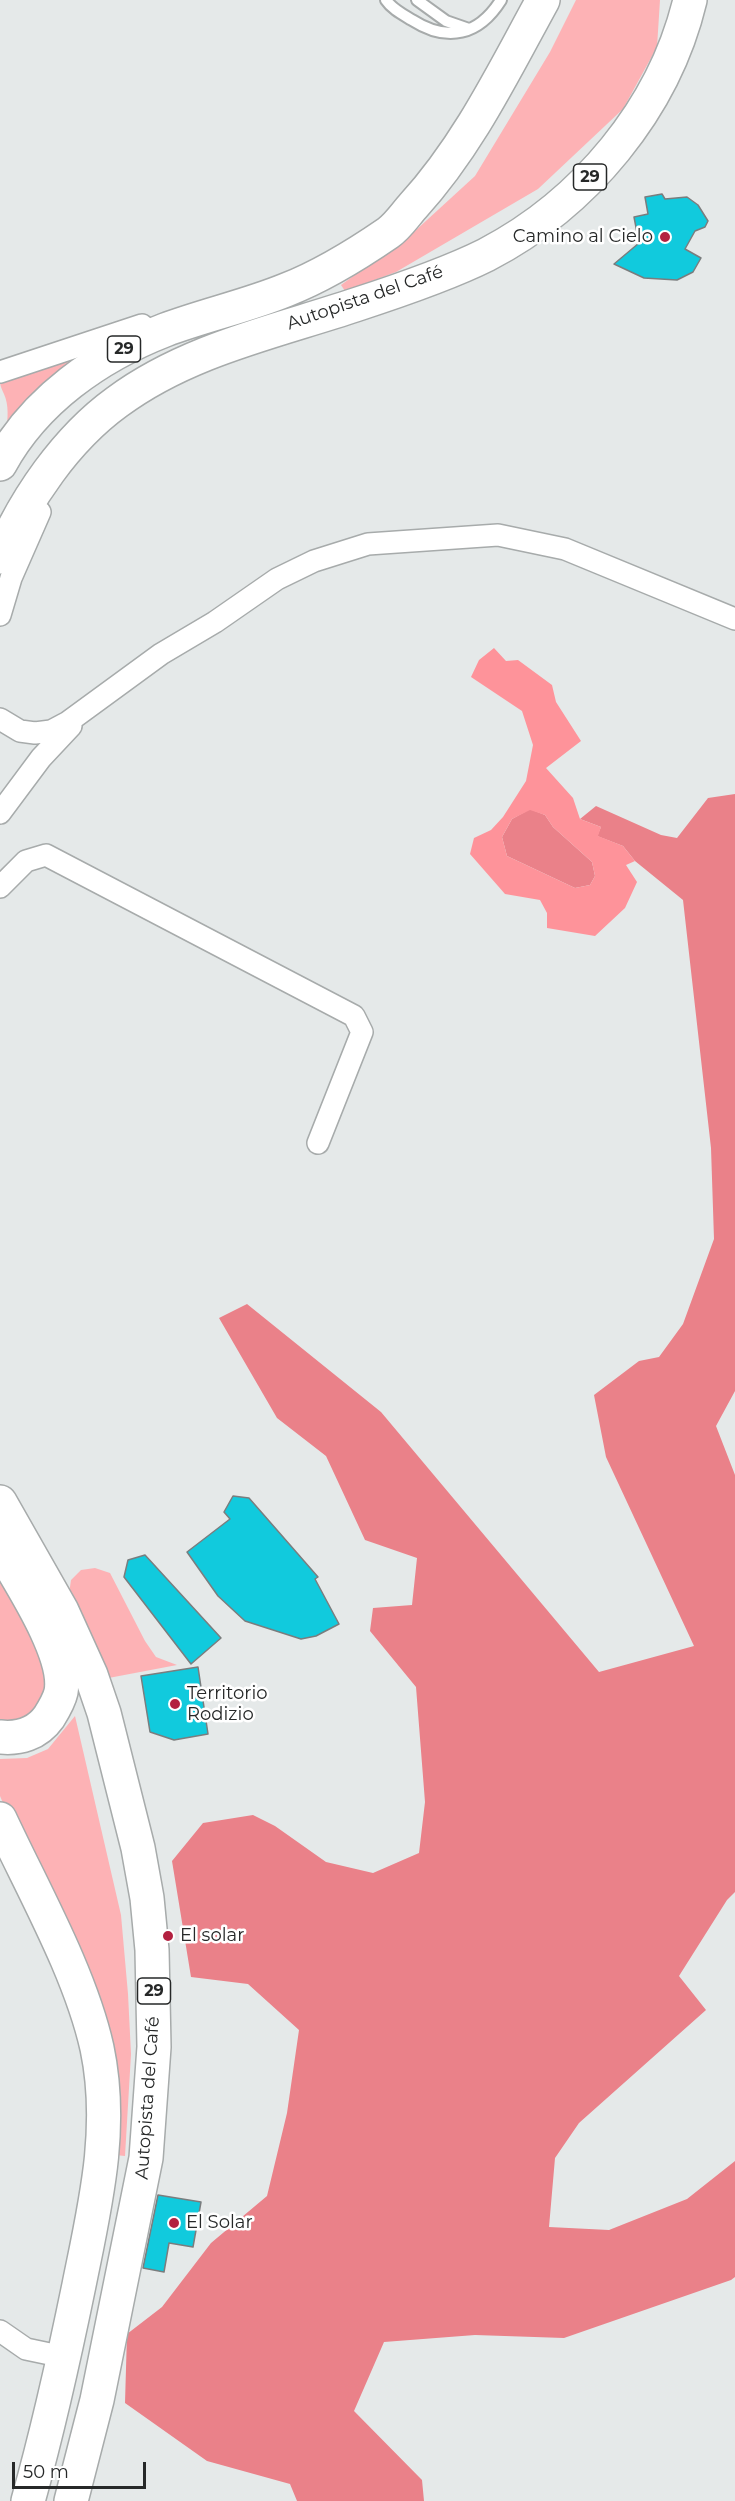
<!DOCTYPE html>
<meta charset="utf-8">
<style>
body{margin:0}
#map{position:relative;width:735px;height:2501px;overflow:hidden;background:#e5e9e9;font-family:Montserrat,sans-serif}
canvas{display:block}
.scale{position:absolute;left:12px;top:2462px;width:134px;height:27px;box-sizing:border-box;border:3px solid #262828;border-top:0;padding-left:8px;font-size:18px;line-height:21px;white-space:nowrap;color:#262828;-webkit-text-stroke:4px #fff;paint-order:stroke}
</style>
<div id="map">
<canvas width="735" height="2501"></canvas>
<div class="scale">50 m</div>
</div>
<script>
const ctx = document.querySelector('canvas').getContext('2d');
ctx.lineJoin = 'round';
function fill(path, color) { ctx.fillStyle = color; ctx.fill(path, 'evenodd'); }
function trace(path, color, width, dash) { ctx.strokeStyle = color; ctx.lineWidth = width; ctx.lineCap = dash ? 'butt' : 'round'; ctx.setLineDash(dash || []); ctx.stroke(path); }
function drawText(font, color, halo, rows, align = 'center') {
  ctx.font = font + ' Montserrat,sans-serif'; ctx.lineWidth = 5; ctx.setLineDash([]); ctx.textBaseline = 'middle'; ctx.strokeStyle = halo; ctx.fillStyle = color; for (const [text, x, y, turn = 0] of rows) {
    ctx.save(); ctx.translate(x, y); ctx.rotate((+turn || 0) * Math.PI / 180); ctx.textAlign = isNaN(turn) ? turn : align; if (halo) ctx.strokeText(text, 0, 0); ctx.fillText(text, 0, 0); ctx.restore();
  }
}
fill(new Path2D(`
 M576 0H660L657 47 623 109 538 189 396 272 345 291 341 285 415 231 475 176 550 52Z
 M79 354 84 357 6 430C8 419 9 405 4 394 1 387 0 386 0 379Z
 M95 1568 110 1573 145 1641 156 1657 177 1665 98 1680 67 1608 71 1580 81 1570Z
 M0 1573 50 1674 37 1720 0 1727Z
 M75 1716 121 1915 128 1994 131 2054 125 2156 115 2155 108 2054 0 1796V1759L27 1758 48 1749Z`), '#fdb2b5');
fill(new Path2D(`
 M735 794V1391L716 1426 735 1475V1892L727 1900 679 1976 706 2010 579 2123 555 2158 549 2227 609 2230 687 2199 735 2161V2277L731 2280 564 2338 475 2335 384 2342 354 2411 422 2480 424 2501H297L290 2484 207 2461 125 2403 127 2334 162 2307 211 2243 267 2196 287 2113 299 2030 248 1984 191 1977 172 1861 203 1823 253 1815 275 1826 326 1862 373 1873 419 1853 425 1802 416 1687 370 1631 373 1608 412 1605 417 1558 365 1540 326 1456 277 1418 219 1318 247 1304 381 1412 599 1672 694 1646 606 1457 594 1395 639 1361 659 1357 683 1324 714 1239 711 1148 683 900 635 861 623 846 597 836 601 827 580 819 596 806 661 835 677 838 708 798Z
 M530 809 545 815 553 827 592 862 595 876 590 885 575 888 507 856 502 837 512 819Z`), '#ea8189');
fill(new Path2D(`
 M494 648 506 661 518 660 552 685 556 702 581 741 546 768 573 798 580 819 601 827 598 836 623 846 635 861 626 865 637 882 625 908 595 936 547 928V913L540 900 505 894 470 854 474 838 491 830 503 817 526 781 533 745 522 711 471 677 479 660ZM530 810 545 815 553 827 592 862 595 876 590 885 575 888 507 856 502 837 512 819Z`), '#fe939a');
const building = new Path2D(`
 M662 194 665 199 687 197 698 205 708 221 705 227 695 231 685 249 701 258 693 272 677 280 644 278 614 264 639 243 634 217 648 214 645 197Z
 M233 1496 249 1498 318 1577 315 1579 339 1624 316 1636 301 1639 245 1621 218 1596 187 1552 230 1519 224 1512Z
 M145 1555 221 1638 191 1664 124 1577 128 1560Z
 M198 1667 208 1734 174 1740 150 1732 141 1676Z
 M158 2195 201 2202 193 2247 169 2243 164 2272 143 2268Z`);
fill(building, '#11cadd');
trace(building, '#7a7d7e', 1.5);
const lane = new Path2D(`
 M386 0C392 9 402 14 412 20 448 43 479 35 501 0
 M417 0 446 21 469 29`);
const street = new Path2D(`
 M0 372 142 325
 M0 615 11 578 40 512
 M0 719 20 731 35 733 51 731 68 722 161 654 215 622 277 579 314 561 368 544 498 535 565 549 735 619
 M0 813 41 758 71 726
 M0 887 26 861 46 855 354 1016 362 1032 318 1143
 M0 2331 26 2349 64 2357`);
const highway = new Path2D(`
 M0 464C35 400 98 356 165 330 205 315 247 306 286 290 322 276 356 255 388 233 398 226 405 215 413 206 468 146 504 71 543 0
 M0 557C25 499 66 439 117 402 187 350 274 332 355 305 395 292 448 274 486 255 584 204 664 109 690 0
 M0 1502 62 1611 91 1675 104 1713 138 1848 147 1898 152 1950 154 2047 146 2158 97 2400 71 2501
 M0 1548C19 1581 68 1654 61 1692 59 1701 54 1709 49 1717 37 1734 19 1739 0 1737
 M0 1819C33 1890 80 1972 97 2048 114 2129 95 2206 79 2285 64 2358 48 2430 28 2501`);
trace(lane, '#a7abab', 14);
trace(street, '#a7abab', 24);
trace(highway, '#a7abab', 36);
trace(lane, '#fff', 10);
trace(street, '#fff', 21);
trace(highway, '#fff', 33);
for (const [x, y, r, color] of [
 [665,237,6,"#b32140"],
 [175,1704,6,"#b32140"],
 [168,1936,6,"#b32140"],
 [174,2223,6,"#b32140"]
]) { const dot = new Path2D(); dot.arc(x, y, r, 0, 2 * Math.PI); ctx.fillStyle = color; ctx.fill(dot); trace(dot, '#fff', 2); }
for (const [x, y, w] of [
 [590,177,33],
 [124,349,33],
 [154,1991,33]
]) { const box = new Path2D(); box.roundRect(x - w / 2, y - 13, w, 26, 4.5); ctx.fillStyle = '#fff'; ctx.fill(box); trace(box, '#262828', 1.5); }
drawText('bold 16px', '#262828', null, [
 ["29",590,177],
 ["29",124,349],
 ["29",154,1991]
]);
drawText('18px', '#262828', '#fff', [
 ["Camino al Cielo",653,237,"right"],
 ["Territorio",187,1694],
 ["Rodizio",187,1715],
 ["El solar",180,1936],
 ["El Solar",186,2223]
], 'left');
drawText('18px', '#262828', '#fff', [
 ["Autopista del Café",365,298,-19],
 ["Autopista del Café",148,2098,-86]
]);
</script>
